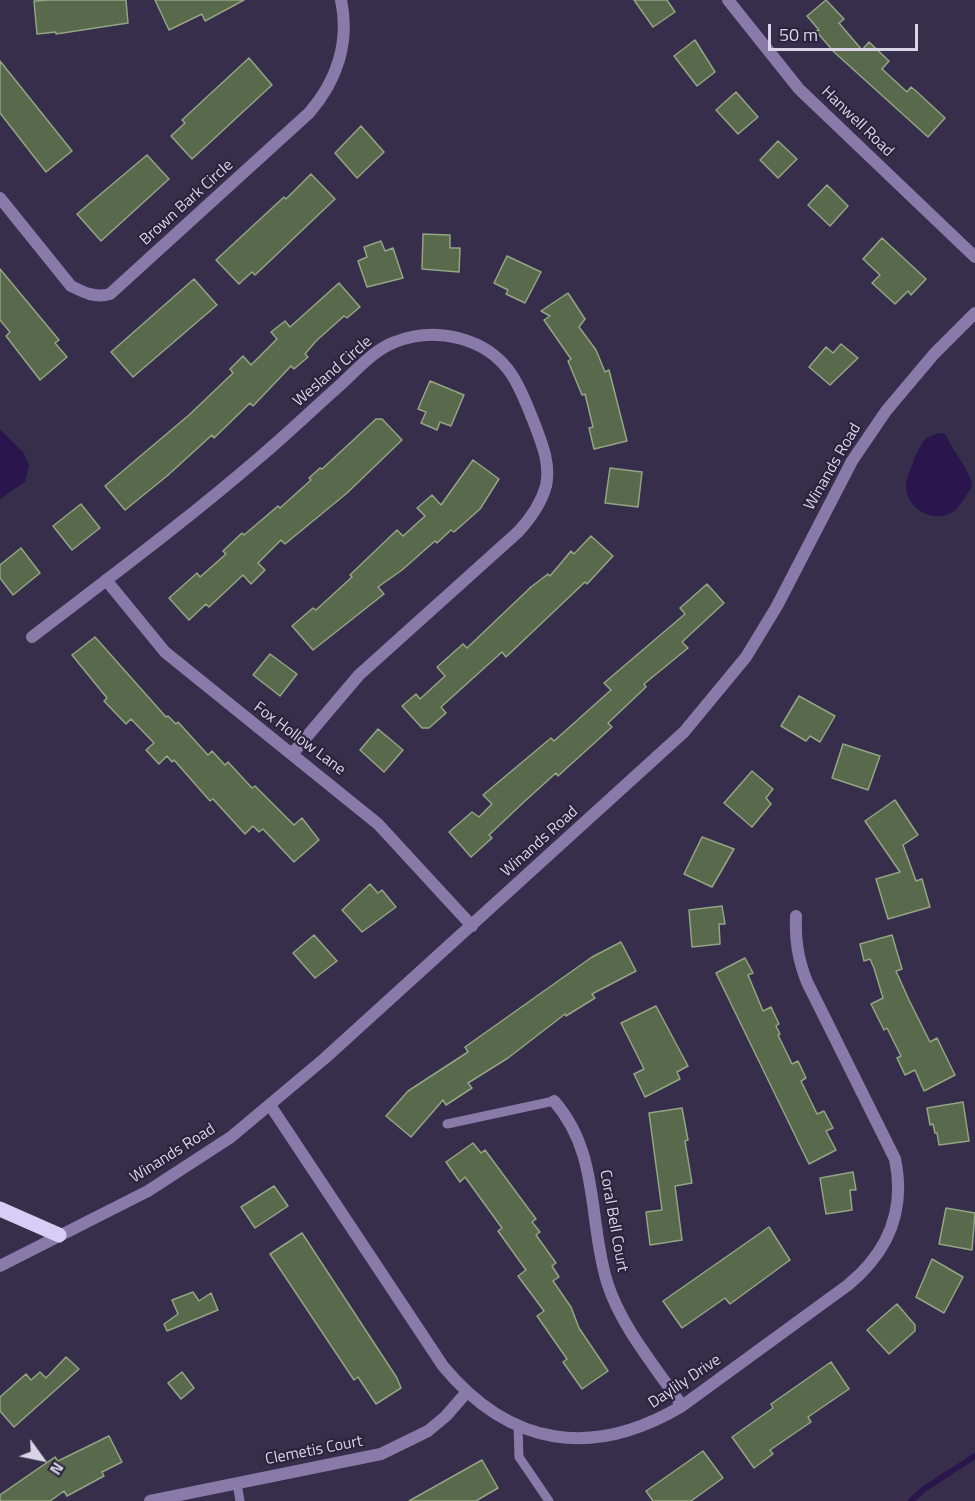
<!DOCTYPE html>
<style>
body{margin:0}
#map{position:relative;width:975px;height:1501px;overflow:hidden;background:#362e4a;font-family:"Titillium Web",sans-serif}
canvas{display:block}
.north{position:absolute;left:12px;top:1429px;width:60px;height:60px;-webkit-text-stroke:4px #2c243f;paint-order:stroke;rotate:123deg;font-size:16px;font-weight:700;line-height:24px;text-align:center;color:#d9d5e7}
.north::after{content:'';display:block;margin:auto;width:21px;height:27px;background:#d9d5e7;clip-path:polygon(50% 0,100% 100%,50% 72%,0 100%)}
.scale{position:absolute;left:768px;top:24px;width:150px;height:27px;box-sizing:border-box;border:3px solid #d9d5e7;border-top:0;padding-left:8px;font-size:18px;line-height:21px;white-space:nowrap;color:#d9d5e7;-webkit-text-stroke:4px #2c243f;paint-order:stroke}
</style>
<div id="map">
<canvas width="975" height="1501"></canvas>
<div class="north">N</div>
<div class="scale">50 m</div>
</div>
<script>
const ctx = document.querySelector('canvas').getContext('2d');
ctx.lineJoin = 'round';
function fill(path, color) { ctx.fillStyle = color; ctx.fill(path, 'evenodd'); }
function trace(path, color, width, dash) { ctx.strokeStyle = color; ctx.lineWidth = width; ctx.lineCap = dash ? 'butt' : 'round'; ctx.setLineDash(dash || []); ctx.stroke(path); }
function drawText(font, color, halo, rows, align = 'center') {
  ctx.font = font + ' "Titillium Web",sans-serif'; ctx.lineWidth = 4.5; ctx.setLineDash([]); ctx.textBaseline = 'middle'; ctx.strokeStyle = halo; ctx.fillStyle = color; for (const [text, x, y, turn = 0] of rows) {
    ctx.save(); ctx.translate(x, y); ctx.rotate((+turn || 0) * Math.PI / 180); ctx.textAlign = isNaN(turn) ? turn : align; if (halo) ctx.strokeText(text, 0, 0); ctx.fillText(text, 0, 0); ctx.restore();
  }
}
fill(new Path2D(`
 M0 429 23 452 29 466 25 482 0 499Z
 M938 433 946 434C952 452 970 468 972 486 967 494 961 506 953 512 934 524 906 509 906 486 906 477 919 446 925 439 928 437 934 435 938 433Z`), '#2a154d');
trace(new Path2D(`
 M911 1501 924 1489 975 1456`), '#2a154d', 6);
const building = new Path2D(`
 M49 0H126L128 23 56 34V32L37 34 34 1Z
 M155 0H244L205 21 202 14 169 30Z
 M634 0H667L675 12 653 27Z
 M826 0 844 19 839 23 862 50 869 42 889 61 882 69 907 92 911 87 916 91 945 118 928 137 834 52 816 31 819 30 807 16Z
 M695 40 715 72 697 86 674 56Z
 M249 58 272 85 192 159 171 136 185 123 182 120Z
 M0 61 72 151 46 172 0 113Z
 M736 92 758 117 738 134 716 110Z
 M361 126 384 152 357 178 335 153Z
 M778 141 797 159 778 178 760 160Z
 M147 155 169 179 101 241 77 214Z
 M311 174 335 199 255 275 252 272 239 284 216 260 284 197 286 199Z
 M827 185 848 206 830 226 808 205Z
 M423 234 450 235V248H460L459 272 422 269Z
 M882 238 926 279 911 295 908 291 895 304 872 283 880 275 863 259Z
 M381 241 385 251 393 248 403 278 367 287 358 261 367 257 364 247Z
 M507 256 541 272 525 303 506 294 508 290 494 283Z
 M0 269 59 340 55 343 67 357 40 380 6 336 10 332 0 320Z
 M194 279 217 305 133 377 111 352Z
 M339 283 360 307 347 318 344 316 316 341 305 354 308 357 294 369 291 366 253 406 250 403 214 438 212 435 167 476 125 510 105 486 189 415 233 373 230 369 243 356 251 365 277 339 271 332 285 321 290 327Z
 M568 293 585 319 579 327 596 350 605 372 609 370 627 441 594 449 589 428 593 427 585 394 582 395 568 361 571 359 544 320 550 316 541 311Z
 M841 344 858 358 830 385 809 367 826 347 833 353Z
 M430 381 464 395 451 426 440 422 437 430 421 423 426 412 418 409Z
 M376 419H382L402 440 347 493 285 544 281 540 258 563 265 570 251 584 243 575 209 607 206 604 189 620 169 598 197 573 200 577 226 554 223 551 242 533 244 535 278 506 280 508 311 480 309 478 320 468 322 469Z
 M473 460 499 479 480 509 454 532 451 530 437 543 435 541 402 570 378 587 384 594 313 650 292 626 313 608 316 610 352 577 350 575 397 530 403 536 425 516 417 508 432 495 441 505Z
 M610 468 642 472 638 507 605 503Z
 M81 504 100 528 72 550 53 526Z
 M591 536 613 556 587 584 585 582 506 657 502 652 441 707 446 713 429 728H422L402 706 416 694 420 699 445 676 437 667 463 644 467 648 531 587 548 574 550 576 571 551 574 554Z
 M21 548 40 573 13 595 0 578V565Z
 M707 584 724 603 682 642 688 648 644 684 646 687 608 723 612 727 558 776 556 773 525 801 489 835 492 838 471 857 449 832 472 812 479 817 492 804 483 795 551 738 554 741 611 690 604 683 685 614 680 608Z
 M95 637 166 717 168 716 176 724 178 722 208 755 212 751 225 765 228 762 252 788 255 786 294 825 302 818 319 840 294 862 263 829 259 832 253 826 245 834 213 799 210 801 174 760 172 762 167 756 159 764 146 750 154 743 131 719 126 724 104 701 107 698 72 655Z
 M270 654 297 674 280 696 253 675Z
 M799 696 835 716 820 742 810 736 806 741 781 726Z
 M378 729 403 750 384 772 360 750Z
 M843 744 880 756 868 790 832 778Z
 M752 771 773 789 766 798 771 804 752 827 724 803Z
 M895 800 918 835 903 845 916 881 922 879 930 907 888 919 876 879 900 872 865 821Z
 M702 837 734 849 712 887 684 874Z
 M370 884 378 893 382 890 396 907 362 932 342 910Z
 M722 906 725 924H719L720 944 692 947 689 910Z
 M314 935 337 961 315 978 293 953Z
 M892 935 902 969 896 971 909 1000 930 1042 937 1038 955 1075 924 1091 915 1070 905 1075 897 1058 901 1056 887 1028 884 1030 871 1004 883 998 874 968 870 959 864 961 860 944Z
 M621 942 636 971 592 994 595 998 566 1016 565 1014 508 1058 468 1083 472 1088 446 1105 443 1100 411 1137 386 1116 408 1091 468 1052 465 1047 592 957Z
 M745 958 753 973 748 975 763 1011 771 1007 779 1024 776 1026 780 1034 778 1035 792 1064 798 1061 806 1078 801 1081 817 1114 824 1111 833 1128 826 1131 836 1150 809 1164 716 973Z
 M656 1006 688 1066 677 1072 680 1079 645 1097 634 1074 644 1069 621 1023Z
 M963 1102 969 1141 939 1145 937 1133H935L933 1124 930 1125 927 1108Z
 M682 1108 688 1140 685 1141 692 1183 675 1186 682 1240 650 1245 646 1212 662 1210 649 1113Z
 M473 1143 481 1153 485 1150 536 1219 532 1222 540 1232 536 1235 556 1263 552 1266 559 1277 553 1281 571 1307 579 1328 608 1371 582 1389 563 1362 567 1359 537 1316 544 1311 518 1276 526 1270 498 1231 502 1228 465 1177 460 1182 446 1162Z
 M853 1172 856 1190H850L852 1210 826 1214 820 1178Z
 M274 1186 288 1206 255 1228 241 1207Z
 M946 1208 975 1213 972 1250 939 1244Z
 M769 1227 790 1260 730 1304 725 1298 682 1328 663 1301Z
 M302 1233 397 1378 401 1388 376 1404 358 1377 354 1380 270 1254Z
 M932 1259 963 1277 944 1313 916 1297Z
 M193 1292 199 1301 211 1293 218 1310 167 1331 164 1324 178 1314 172 1300Z
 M897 1304 915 1325V1331L889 1354 867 1330Z
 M66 1357 79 1369 14 1427 0 1411V1397L26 1374 31 1380 40 1372 46 1378Z
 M831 1362 849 1389 808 1417 811 1422 770 1450 773 1454 754 1468 732 1437 773 1408 771 1404Z
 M182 1372 194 1388 181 1399 168 1383Z
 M109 1436 122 1462 102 1472 104 1476 67 1496 64 1491 50 1501H0V1495L55 1457 58 1461Z
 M703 1451 723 1478 691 1501H653L646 1491Z
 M482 1460 498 1488 476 1501H409Z`);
fill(building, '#59694b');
trace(building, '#93a585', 1.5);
trace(new Path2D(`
 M447 1124 554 1101
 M518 1425 519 1457 549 1501
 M237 1483 240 1501`), '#887baa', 9);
trace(new Path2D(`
 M728 0 799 89 975 257
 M0 198 71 286C85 293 95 298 110 294L309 113C337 81 350 42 341 0
 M106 580 165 652 378 824 472 926
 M32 637C109 578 187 520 260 457 287 434 312 410 338 387 355 372 373 350 395 342 435 326 487 337 512 375 521 389 527 405 533 420 541 441 551 463 546 486 541 504 531 518 518 532L359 675 292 754
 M554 1101C600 1153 588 1220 607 1282 621 1327 656 1367 682 1406
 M270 1105 443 1366C510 1447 593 1459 682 1406L848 1285C888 1252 906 1211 895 1159L807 982C798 959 795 941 796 916
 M150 1501 381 1454 428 1431 446 1416 466 1393`), '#887baa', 12);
trace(new Path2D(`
 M0 1266 148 1191 231 1137 324 1059 684 732 746 657 777 606 852 461 886 411 934 354 975 313`), '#887baa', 12);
trace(new Path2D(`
 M0 1209 59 1235`), '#d8cef5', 15);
drawText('16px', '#d9d5e7', '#2c243f', [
 ["Hanwell Road",857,122,44],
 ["Brown Bark Circle",187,203,-42],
 ["Wesland Circle",333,372,-41],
 ["Winands Road",833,467,-60],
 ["Fox Hollow Lane",299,739,37],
 ["Winands Road",540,842,-42],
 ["Winands Road",173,1154,-32],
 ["Coral Bell Court",613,1221,80],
 ["Daylily Drive",685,1382,-34],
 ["Clemetis Court",314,1451,-11]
]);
</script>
